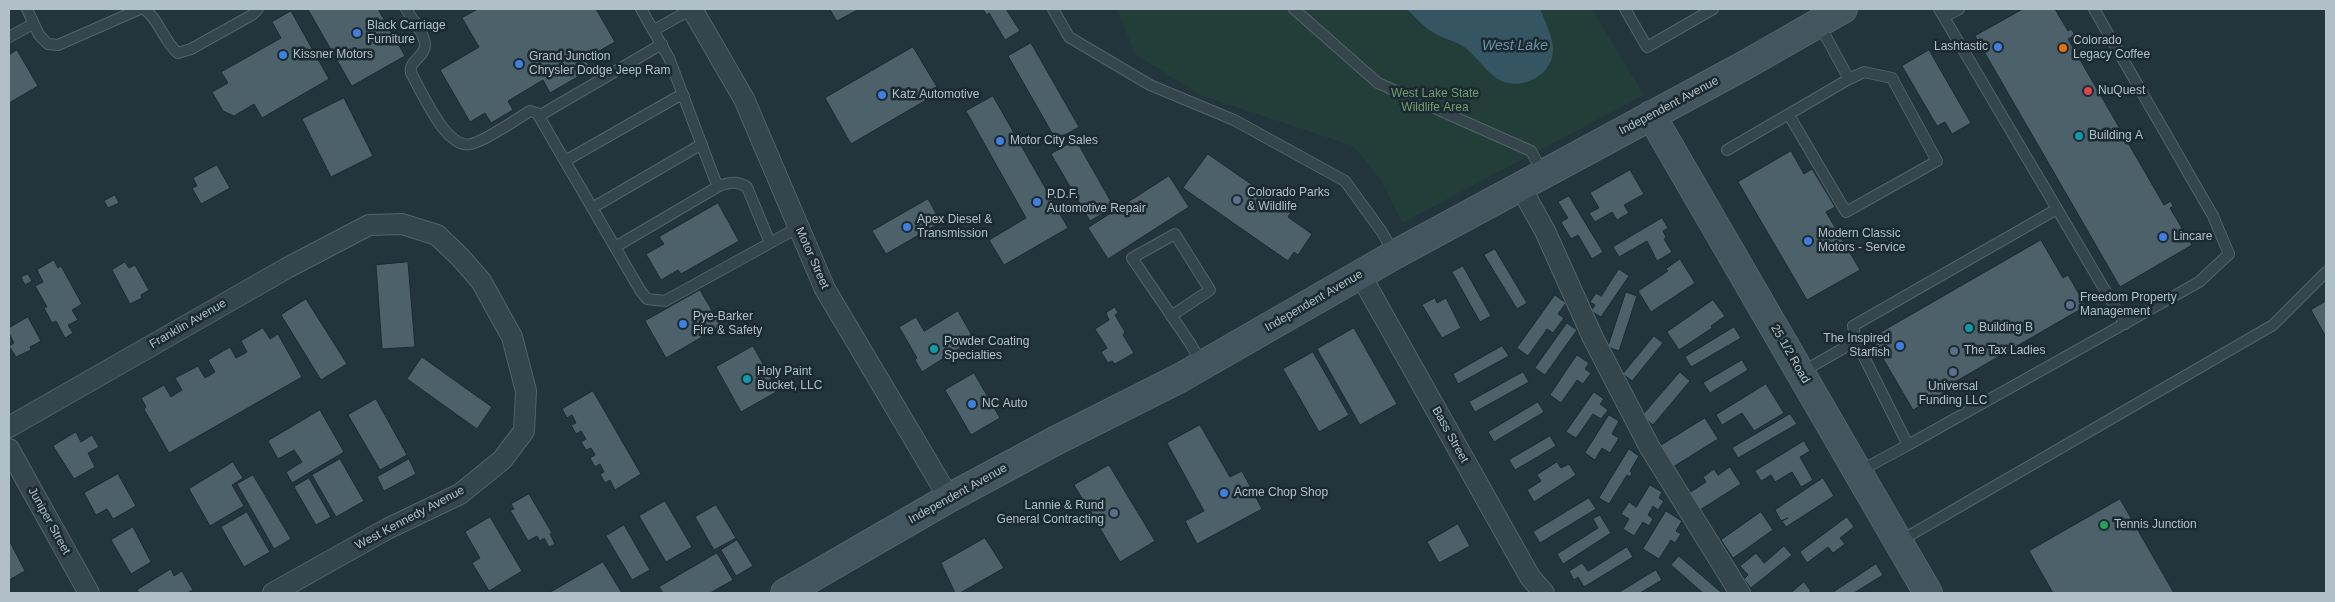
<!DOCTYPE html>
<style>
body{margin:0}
#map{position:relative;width:2335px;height:602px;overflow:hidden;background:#22343c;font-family:Helvetica,sans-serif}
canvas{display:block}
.frame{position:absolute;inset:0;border:10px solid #b1c0c8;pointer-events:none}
</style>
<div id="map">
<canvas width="2335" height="602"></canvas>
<div class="frame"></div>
</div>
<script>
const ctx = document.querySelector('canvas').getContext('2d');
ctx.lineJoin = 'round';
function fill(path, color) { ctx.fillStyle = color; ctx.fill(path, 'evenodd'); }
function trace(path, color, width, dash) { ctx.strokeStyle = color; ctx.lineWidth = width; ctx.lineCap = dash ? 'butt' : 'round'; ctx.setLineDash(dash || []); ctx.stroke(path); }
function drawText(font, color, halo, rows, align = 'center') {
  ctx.font = font + ' Helvetica,sans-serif'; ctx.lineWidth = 5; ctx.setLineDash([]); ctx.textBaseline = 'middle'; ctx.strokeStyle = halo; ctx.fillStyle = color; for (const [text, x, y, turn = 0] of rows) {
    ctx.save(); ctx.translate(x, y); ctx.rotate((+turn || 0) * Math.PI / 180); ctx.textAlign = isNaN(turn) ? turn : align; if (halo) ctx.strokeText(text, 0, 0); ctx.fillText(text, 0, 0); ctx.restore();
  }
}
fill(new Path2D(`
 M1117 9H1592L1644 95 1402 223 1381 180 1353 146 1200 95 1135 54Z`), '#233d38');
fill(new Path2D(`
 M1407 9H1540C1545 21 1554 39 1553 52 1551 74 1527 87 1508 83 1490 80 1478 56 1464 47 1454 40 1440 38 1429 30 1421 24 1414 16 1407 9Z`), '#355563');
const building = new Path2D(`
 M308 9H378L405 56 352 86Z
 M478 9H596L615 42 585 59 591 69 550 93 543 80 508 101 513 110 491 123 485 113 470 122 440 70 479 47 462 18Z
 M830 9H859L837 21Z
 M983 9H1006L1020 31 1005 40 989 13 987 15Z
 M2023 9H2055L2068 31 2071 29 2075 35 2068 39 2164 205 2171 201 2173 206 2170 208 2192 245 2120 287 1975 36Z
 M291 11 329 79 262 118 254 104 234 116 223 111 212 92 228 83 221 72 281 38 272 22Z
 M1031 43 1079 127 1056 140 1008 56Z
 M913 47 940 92 851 144 825 98Z
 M17 50 38 86 9 103V55Z
 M1929 50 1971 123 1952 134 1945 122 1937 126 1902 66Z
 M993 96 1068 228 1004 265 989 240 1026 218 966 111Z
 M344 98 373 156 331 177 302 119Z
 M1076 140 1114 207 1090 221 1051 154Z
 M1791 151 1804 174 1812 169 1835 207 1826 212 1860 270 1807 300 1738 182Z
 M1208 154 1291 212 1288 217 1312 234 1298 255 1294 252 1288 261 1183 188Z
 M217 165 230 188 201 204 192 188 197 186 193 178Z
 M1630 170 1644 194 1624 205 1629 213 1617 220 1612 212 1595 222 1589 213 1599 208 1590 193Z
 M1169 176 1189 207 1108 259 1088 228Z
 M115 195 119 203 108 208 104 201Z
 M1569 196 1603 252 1592 259 1578 235 1571 239 1561 222 1568 218 1558 202Z
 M928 199 941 222 886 254 872 231Z
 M718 203 739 241 681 274 678 270 661 280 646 254 664 244 659 237Z
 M1662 218 1668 228 1663 231 1666 237 1664 239 1672 252 1657 261 1647 241 1619 257 1613 247Z
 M2041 240 2063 278 2068 275 2090 313 2085 316 2081 309 1953 383 1957 389 1951 393 1949 390 1913 410 1871 338Z
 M1495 249 1527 303 1517 309 1484 255Z
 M1680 259 1695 283 1651 312 1638 291 1668 271 1666 269Z
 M54 260 58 268 61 266 82 304 72 310 78 320 68 325 73 333 65 338 56 321 52 323 44 308 47 307 35 286 43 282 37 270Z
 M125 262 129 268 135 265 149 290 141 295 142 298 130 304 112 270Z
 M408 262 415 347 382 349 376 265Z
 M1463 266 1491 316 1480 322 1452 272Z
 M1619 269 1629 276 1601 317 1591 311 1595 305 1590 302 1596 293 1601 296Z
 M28 274 32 281 25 285 21 277Z
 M700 290 721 326 666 358 645 321Z
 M1626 292 1637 296 1619 351 1608 347Z
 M1555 295 1566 303 1558 314 1564 318 1553 333 1547 329 1528 356 1517 348Z
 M1435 298 1437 303 1446 298 1461 328 1442 338 1422 305Z
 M306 299 347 364 321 380 281 315Z
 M1713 300 1725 316 1711 326 1712 328 1679 350 1667 332Z
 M2326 301V337L2311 310Z
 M1115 307 1118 313 1115 315 1125 332 1123 335 1134 353 1115 364 1112 361 1108 363 1101 352 1107 348 1095 329 1109 320 1106 313Z
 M958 311 974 339 922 372 915 360 917 358 899 327 916 317 924 331Z
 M28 317 41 341 30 347 31 350 16 357 9 346 14 343 9 333V328Z
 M1567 323 1577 330 1545 375 1535 368Z
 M1734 327 1741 338 1691 367 1685 357Z
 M263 328 270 339 278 334 302 377 169 453 144 409 146 407 141 398 164 385 171 397 182 390 175 378 198 366 205 378 215 372 208 360 230 347 236 358 247 352 241 341Z
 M1354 328 1397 404 1360 425 1317 349Z
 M1654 336 1663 343 1632 381 1623 374Z
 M753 346 778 391 741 412 716 367Z
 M1502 346 1509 356 1458 384 1453 374Z
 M1313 352 1349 415 1319 432 1283 369Z
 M1577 355 1589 363 1585 369 1591 373 1583 384 1577 380 1561 403 1550 395Z
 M422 357 492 407 477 429 407 379Z
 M1742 360 1748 370 1710 393 1703 383Z
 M1523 372 1529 382 1475 412 1469 402Z
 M1680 372 1690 381 1653 425 1642 416Z
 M974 373 1000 418 971 435 945 390Z
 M1766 384 1784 413 1754 431 1742 413 1722 425 1716 415Z
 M593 391 641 474 615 490 610 480 605 483 600 474 604 472 600 464 595 467 590 458 595 455 591 448 586 450 581 442 586 439 581 431 576 434 571 425 576 423 572 415 567 418 562 409Z
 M1594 392 1604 399 1600 404 1608 410 1601 419 1593 414 1576 438 1566 432Z
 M376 399 407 455 380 470 348 415Z
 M1538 402 1544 412 1494 442 1488 432Z
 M320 410 344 452 292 483 286 472 302 462 294 450 278 459 268 441Z
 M1790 414 1797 424 1738 458 1732 448Z
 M1609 415 1619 421 1612 434 1619 438 1610 453 1602 448 1595 460 1585 453Z
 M1705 418 1718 439 1673 467 1660 446Z
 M1200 425 1230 477 1242 471 1262 509 1197 544 1185 521 1204 511 1167 443Z
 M76 432 81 442 92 435 99 447 88 453 95 467 74 479 53 446Z
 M1550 436 1556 446 1515 470 1509 460Z
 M1804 441 1810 451 1800 457 1813 480 1801 487 1792 472 1775 482 1771 475 1761 481 1755 471Z
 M1629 449 1639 456 1630 471 1632 473 1630 477 1627 475 1609 504 1599 498Z
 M340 459 364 501 336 517 312 475Z
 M409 459 416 474 384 491 377 477Z
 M233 462 243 478 232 485 244 506 210 526 189 489Z
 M1557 462 1561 468 1569 464 1576 475 1534 502 1527 490 1541 481 1537 475Z
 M1109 465 1155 541 1120 562 1074 485Z
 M1730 467 1741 484 1700 510 1689 493 1706 482 1703 477 1714 469 1718 475Z
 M118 474 136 506 113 519 107 509 96 515 84 493Z
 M253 475 291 539 274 549 237 484Z
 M309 478 331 517 316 525 294 487Z
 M1823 478 1834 496 1786 527 1782 521 1788 518 1781 521 1775 510Z
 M1650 485 1662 492 1659 498 1664 501 1658 510 1653 506 1648 515 1653 519 1649 526 1643 522 1634 536 1623 529 1629 519 1621 514 1629 502 1636 507Z
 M529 494 552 533 550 534 555 544 549 547 544 538 540 541 537 536 528 541 510 510 514 509 511 504Z
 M1589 498 1596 509 1540 543 1533 532Z
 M2120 499 2174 593H2053L2029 551Z
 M665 501 692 547 666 562 639 516Z
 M716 505 736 538 714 550 695 517Z
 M1666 511 1682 521 1676 531 1681 534 1675 543 1671 540 1659 559 1643 549Z
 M247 512 270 552 244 567 221 527Z
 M1761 512 1773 530 1733 558 1721 540Z
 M1600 515 1611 533 1563 564 1557 554 1598 528 1593 519Z
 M490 517 522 571 489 591 472 563 480 558 465 532Z
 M1847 517 1854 527 1840 538 1845 544 1833 553 1828 547 1807 563 1800 552Z
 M1458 524 1470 546 1439 563 1427 542Z
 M624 525 650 570 632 580 606 536Z
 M133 527 151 562 131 574 111 540Z
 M985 538 1004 568 960 593H955L941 563Z
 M9 540 25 571 9 580Z
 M737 540 753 566 736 576 721 550Z
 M1784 546 1792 555 1751 588 1744 579 1748 575 1740 566 1756 553 1764 563Z
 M1627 547 1633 557 1584 587 1578 577 1574 580 1569 571 1582 563 1588 571Z
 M717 553 733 580 710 593H663L659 587Z
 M1679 556 1722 593H1703L1671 565Z
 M603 562 622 593H549Z
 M1876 564 1883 575 1854 593H1832Z
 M171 569 174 576 182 571 193 590 187 593H139L137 590Z
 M1656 570 1662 580 1640 593H1618Z
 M1804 582 1811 591 1809 593H1791Z`);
fill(building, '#4c616a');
trace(building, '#1d2c32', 1);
const lane = new Path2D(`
 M27 9 39 35 48 44 58 45 140 9
 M143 9C157 15 163 41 178 53L191 49 252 15 258 9
 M406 9C412 19 425 34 425 45 425 57 408 61 411 73 422 92 446 150 471 144 487 140 515 120 530 111L537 113 640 290 647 299 665 301 799 227
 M641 9 669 58 715 180 719 186C730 182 737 181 747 187L770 243
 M1053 9 1069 37 1150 85 1234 120 1345 181 1382 232 1394 254
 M1294 9 1378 83 1531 151 1543 173
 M1625 9 1647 47 1713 9
 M1939 9 2125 324
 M1944 17 1959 9
 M654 30 692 9
 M9 37 33 24
 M1789 115 1846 212 1937 161 1892 78 1864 72 1849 79 1819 24
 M539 116 662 44
 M1727 150 1849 79
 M565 161 677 97 684 96
 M592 208 702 144
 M2057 209 1853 326 1856 341 1908 445 2199 282 2229 254 2213 216 2094 9
 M615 247 719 186
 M1171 316 1210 290 1175 234 1132 258 1190 343 1202 364
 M1802 372 1856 341
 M1858 472 1908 445
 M1900 541 2273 325 2326 272`);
const street = new Path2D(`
 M692 9 744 99 825 289 949 498
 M1520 186 1545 231 1593 338 1649 446 1740 593
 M1360 274 1530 577 1544 593
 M9 427 287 268 369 225 402 224 437 235 460 257 481 281 512 337 526 391 524 431 502 460 460 494 387 529 273 593
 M9 449 89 593`);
const secondary = new Path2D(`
 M1651 115 1928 593
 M785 593 949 498 1055 441 1180 378 1394 255 1747 64 1843 9`);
trace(lane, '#546369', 12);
trace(street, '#546369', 22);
trace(secondary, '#546369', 30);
trace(lane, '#35454c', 10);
trace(street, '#35454c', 20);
trace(secondary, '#43555f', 28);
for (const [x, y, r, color] of [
 [357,33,5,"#3f7fe0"],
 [1998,47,5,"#3f7fe0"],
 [2063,48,5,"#e8710a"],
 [283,55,5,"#3f7fe0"],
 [519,64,5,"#3f7fe0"],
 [2088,91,5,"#e0444e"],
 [882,95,5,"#3f7fe0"],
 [2079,136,5,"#0f9aa8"],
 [1000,141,5,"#3f7fe0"],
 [1237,200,5,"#5c6f8a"],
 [1037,202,5,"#3f7fe0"],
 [907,227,5,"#3f7fe0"],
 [2163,237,5,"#3f7fe0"],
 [1808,241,5,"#3f7fe0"],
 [2070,305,5,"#5c6f8a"],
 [683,324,5,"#3f7fe0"],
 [1969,328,5,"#0f9aa8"],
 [1900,346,5,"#3f7fe0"],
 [934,349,5,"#0f9aa8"],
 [1954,351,5,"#5c6f8a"],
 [1953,372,5,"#5c6f8a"],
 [747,379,5,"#0f9aa8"],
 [972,404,5,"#3f7fe0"],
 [1224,493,5,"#3f7fe0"],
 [1114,513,5,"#5c6f8a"],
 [2104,525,5,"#2e9e5b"]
]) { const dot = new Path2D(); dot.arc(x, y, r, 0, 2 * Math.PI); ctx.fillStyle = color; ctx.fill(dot); trace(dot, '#1b2a30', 2); }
drawText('12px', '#b1c0c8', '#1b2a30', [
 ["Black Carriage",367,26],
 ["Furniture",367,40],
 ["Colorado",2073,41],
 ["Legacy Coffee",2073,55],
 ["Lashtastic",1988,47,"right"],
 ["Kissner Motors",293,55],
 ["Grand Junction",529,57],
 ["Chrysler Dodge Jeep Ram",529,71],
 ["NuQuest",2098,91],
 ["Katz Automotive",892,95],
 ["Building A",2089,136],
 ["Motor City Sales",1010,141],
 ["Colorado Parks",1247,193],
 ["& Wildlife",1247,207],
 ["P.D.F.",1047,195],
 ["Automotive Repair",1047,209],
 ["Apex Diesel &",917,220],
 ["Transmission",917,234],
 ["Modern Classic",1818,234],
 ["Motors - Service",1818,248],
 ["Lincare",2173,237],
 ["Freedom Property",2080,298],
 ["Management",2080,312],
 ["Pye-Barker",693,317],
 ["Fire & Safety",693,331],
 ["Building B",1979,328],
 ["The Inspired",1890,339,"right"],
 ["Starfish",1890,353,"right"],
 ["Powder Coating",944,342],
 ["Specialties",944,356],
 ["The Tax Ladies",1964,351],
 ["Holy Paint",757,372],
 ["Bucket, LLC",757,386],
 ["Universal",1953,387,"center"],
 ["Funding LLC",1953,401,"center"],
 ["NC Auto",982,404],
 ["Acme Chop Shop",1234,493],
 ["Lannie & Rund",1104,506,"right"],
 ["General Contracting",1104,520,"right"],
 ["Tennis Junction",2114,525]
], 'left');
drawText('12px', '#709e6f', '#1b2a30', [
 ["West Lake State",1435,94],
 ["Wildlife Area",1435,108]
]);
drawText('12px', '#b1c0c8', '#1b2a30', [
 ["Independent Avenue",1669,106,-28],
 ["Motor Street",812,258,66],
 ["Independent Avenue",1314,301,-30],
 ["Franklin Avenue",188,324,-30],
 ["25 1/2 Road",1790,354,60],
 ["Bass Street",1450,435,61],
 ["Independent Avenue",958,494,-29],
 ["West Kennedy Avenue",410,518,-28],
 ["Juniper Street",49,521,61]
]);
drawText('italic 14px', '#6895a8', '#1b2a30', [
 ["West Lake",1515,46]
]);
</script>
